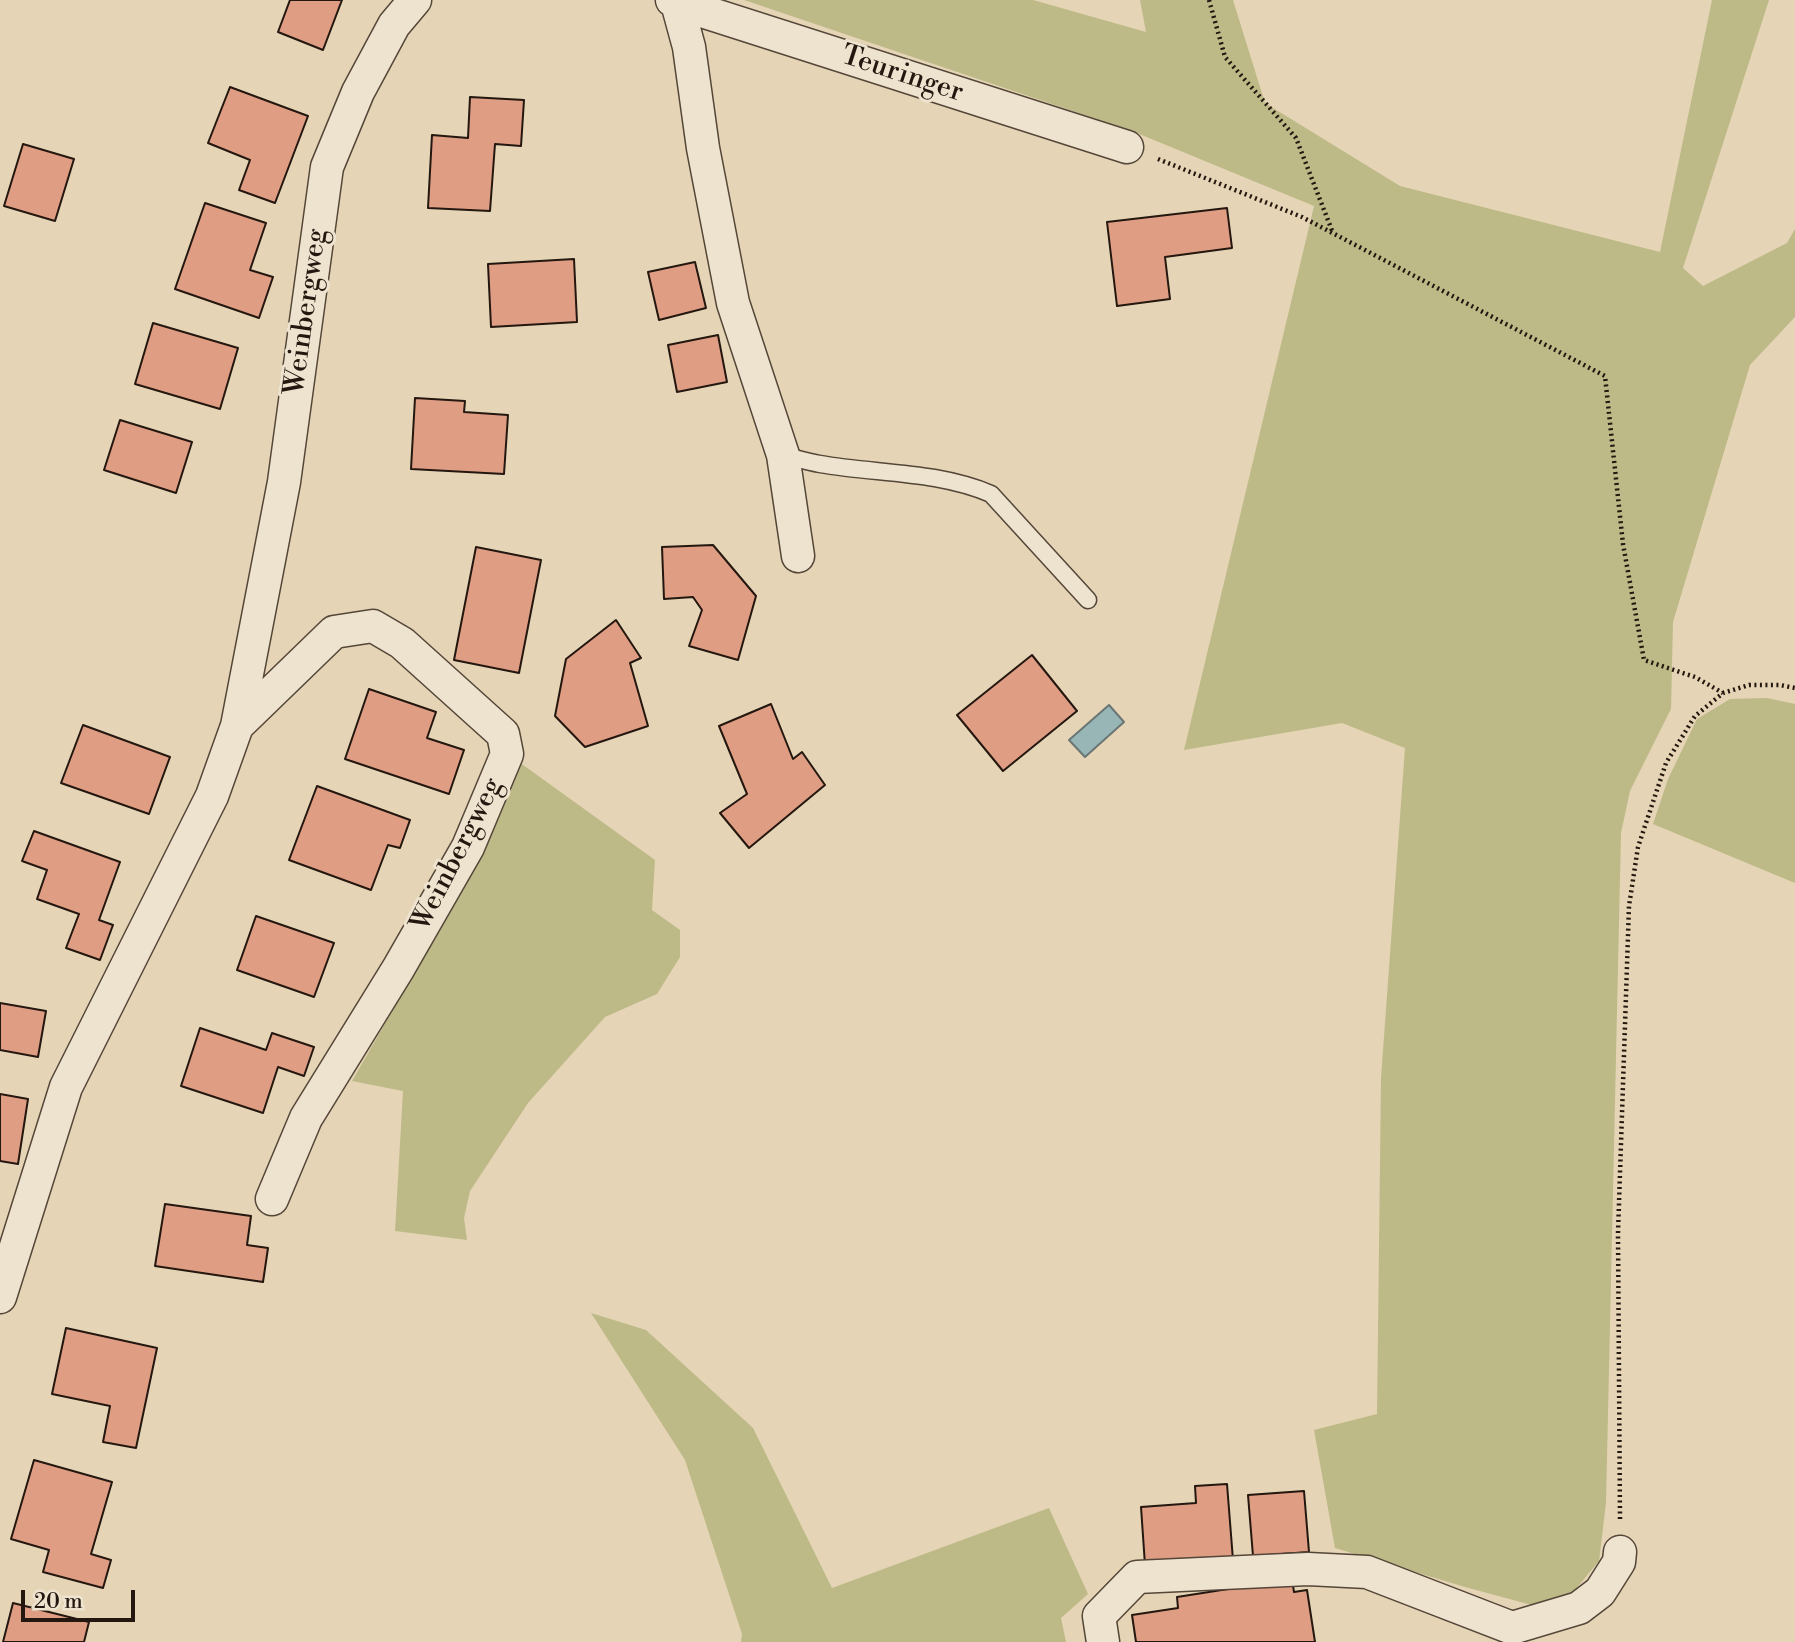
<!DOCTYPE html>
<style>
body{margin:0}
#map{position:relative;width:1795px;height:1642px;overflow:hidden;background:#e5d4b5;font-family:"Libre Bodoni",serif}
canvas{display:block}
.scale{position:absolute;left:21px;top:1590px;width:114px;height:32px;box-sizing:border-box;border:4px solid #23170f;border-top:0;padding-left:9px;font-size:21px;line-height:24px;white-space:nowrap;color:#23170f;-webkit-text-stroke:5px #eee3cf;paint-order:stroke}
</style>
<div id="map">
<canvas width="1795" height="1642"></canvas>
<div class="scale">20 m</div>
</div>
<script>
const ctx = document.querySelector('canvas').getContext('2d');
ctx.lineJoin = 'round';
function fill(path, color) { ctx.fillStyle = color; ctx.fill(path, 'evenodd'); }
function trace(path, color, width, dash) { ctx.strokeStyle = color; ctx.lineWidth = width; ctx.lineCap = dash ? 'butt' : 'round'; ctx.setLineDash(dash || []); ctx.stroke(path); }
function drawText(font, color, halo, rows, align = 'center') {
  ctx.font = font + ' "Libre Bodoni",serif'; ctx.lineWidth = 6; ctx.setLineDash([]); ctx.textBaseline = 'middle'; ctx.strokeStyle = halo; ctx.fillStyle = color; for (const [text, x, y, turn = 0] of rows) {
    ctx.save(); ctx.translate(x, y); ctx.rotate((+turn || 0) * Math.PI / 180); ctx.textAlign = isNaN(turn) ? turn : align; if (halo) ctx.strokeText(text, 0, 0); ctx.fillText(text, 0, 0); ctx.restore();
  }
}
fill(new Path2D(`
 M744 0H1033L1146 32 1140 0H1233L1265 103 1400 186 1660 252 1712 0H1769L1683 268 1703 286 1787 243 1795 229V317L1750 365 1673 622 1671 709 1630 791 1621 833 1606 1503 1599 1561 1570 1596 1539 1607 1465 1587 1335 1548 1314 1430 1377 1414 1381 1078 1405 748 1342 723 1184 750 1314 206 1132 131Z
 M1767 698 1795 704V883L1653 824 1668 779 1697 719 1730 699Z
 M519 762 655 860 652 910 680 930V957L657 994 605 1017 528 1103 470 1191 464 1218 467 1240 395 1231 403 1091 352 1081 474 869Z
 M591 1313 646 1330 753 1428 832 1588 1049 1508 1088 1594 1061 1618 1066 1642H741L742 1634 685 1460Z`), '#bdba88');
const water = new Path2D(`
 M1109 705 1124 722 1085 757 1069 740Z`);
fill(water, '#99b6b7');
trace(water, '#6a7674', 2);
const building = new Path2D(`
 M290 0H342L323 50 278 32Z
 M230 87 308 116 275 203 239 190 250 160 208 143Z
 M470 97 524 100 521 146 495 144 490 211 428 208 432 135 468 138Z
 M23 144 74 159 55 221 4 206Z
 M205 203 266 223 250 270 273 277 259 318 175 289Z
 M1227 208 1232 248 1165 257 1170 299 1117 306 1107 222Z
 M574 259 577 322 491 327 488 264Z
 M695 262 706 308 659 320 648 272Z
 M153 323 238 348 220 409 135 384Z
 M718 335 727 382 677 392 668 345Z
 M415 398 465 401 464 412 508 415 504 474 411 469Z
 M120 420 192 442 176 493 104 470Z
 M713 545 756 596 738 660 689 646 702 610 693 597 664 599 662 547Z
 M476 547 541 560 519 673 454 660Z
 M616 620 641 658 630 663 648 726 585 747 555 716 566 659Z
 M1032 655 1077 711 1003 771 957 715Z
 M369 689 436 712 427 738 464 750 449 794 345 759Z
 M771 704 793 759 802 752 825 785 749 848 720 813 747 794 719 726Z
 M83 725 170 757 149 814 61 783Z
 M317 786 410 820 400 848 388 845 371 890 289 860Z
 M34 831 120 862 99 920 113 925 100 960 66 948 79 914 37 899 47 870 22 861Z
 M256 916 334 943 314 997 237 970Z
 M0 1003 46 1011 38 1057 0 1050Z
 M200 1028 266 1050 272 1033 314 1047 304 1076 278 1067 263 1113 181 1086Z
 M0 1094 28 1099 18 1164 0 1161Z
 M165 1204 251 1216 247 1245 268 1248 263 1282 155 1266Z
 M66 1328 157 1348 136 1448 103 1442 110 1406 52 1394Z
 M34 1460 112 1482 91 1554 111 1560 103 1588 43 1572 49 1550 11 1539Z
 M1227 1484 1233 1560 1145 1565 1141 1507 1196 1503 1195 1486Z
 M1304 1491 1309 1552 1253 1556 1248 1495Z
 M1292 1579 1294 1592 1307 1590 1315 1642H1136L1132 1615 1178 1608 1177 1597Z
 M13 1603 89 1622 84 1642H3Z`);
fill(building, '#df9d83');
trace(building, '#23170f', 2);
const service = new Path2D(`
 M783 455C795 458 808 462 820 464 877 474 937 471 991 494L1088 600`);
const minor = new Path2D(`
 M672 0 677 3 689 47 703 148 733 303 783 455 798 556
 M677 3 1127 147
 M237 726 334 632 373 626 402 643 503 734 507 754 468 847 398 969 306 1118 272 1199
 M0 1297 66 1087 212 796 237 726 284 482 327 167 358 92 394 25 415 0
 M1103 1642 1099 1616 1137 1577 1308 1569 1367 1572 1512 1628 1579 1608 1600 1592 1619 1562 1620 1552`);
trace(service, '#544638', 19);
trace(minor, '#544638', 35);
trace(new Path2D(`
 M1209 0 1225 57 1296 138 1333 233
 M1158 159 1302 217 1605 376 1623 544 1644 660 1695 677 1723 693
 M1620 1519 1618 1233 1629 906 1638 847 1666 763 1695 716 1723 693 1749 685H1780L1795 688`), '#23170f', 4.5, [2, 3.5]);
trace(service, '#eee3cf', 16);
trace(minor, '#eee3cf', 32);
drawText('28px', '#23170f', '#eee3cf', [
 ["Teuringer",902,75,18],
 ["Weinbergweg",307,312,-82],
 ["Weinbergweg",458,855,-63]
]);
</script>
